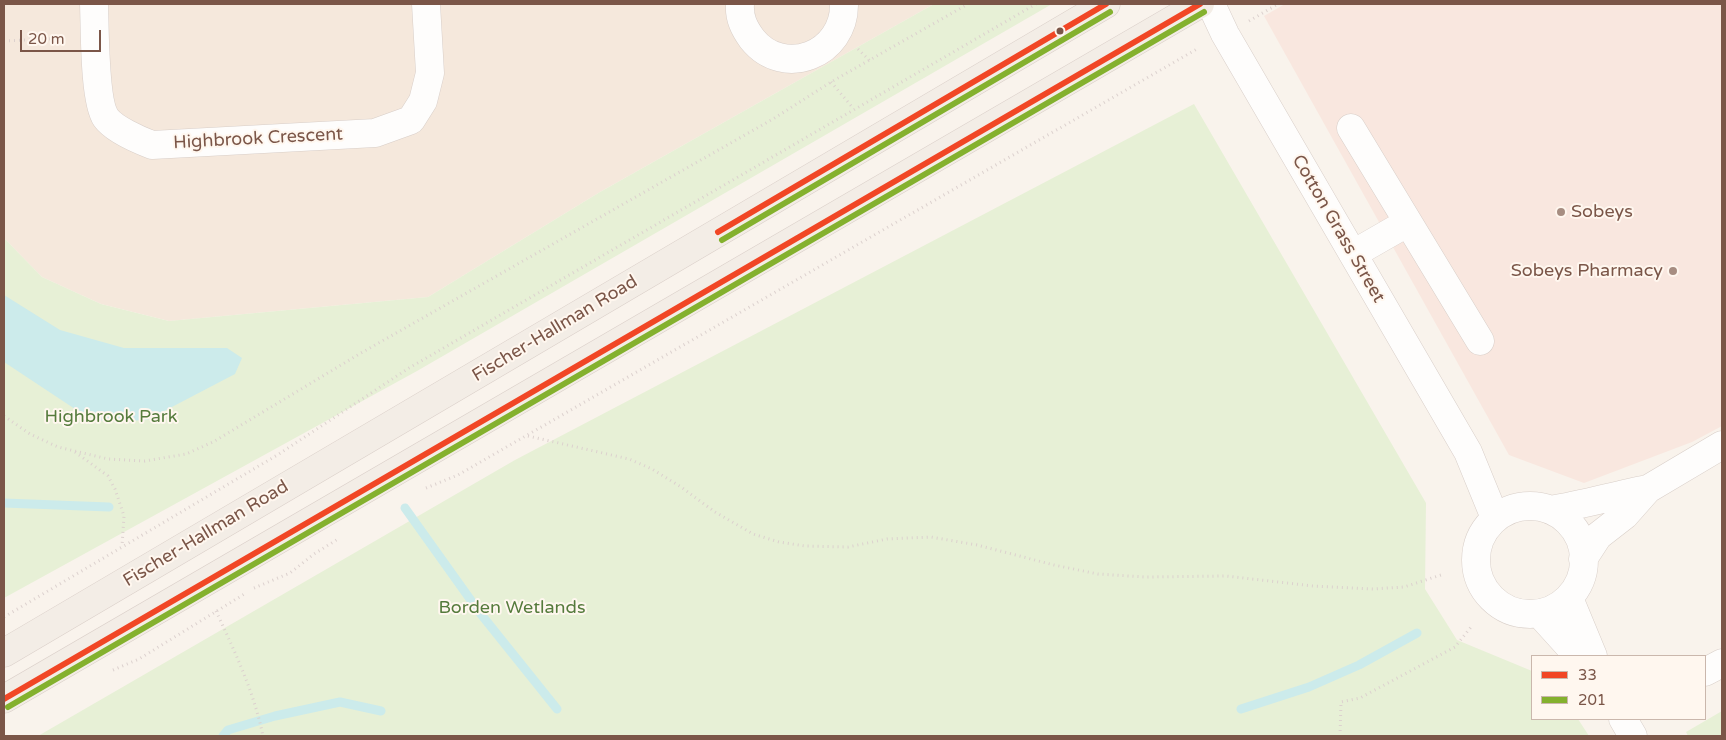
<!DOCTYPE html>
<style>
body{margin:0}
#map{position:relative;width:1726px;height:740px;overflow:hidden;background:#f9f3ec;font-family:"Varela Round",sans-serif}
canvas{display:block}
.frame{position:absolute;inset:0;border:5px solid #7b5648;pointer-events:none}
.legend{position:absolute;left:1531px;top:655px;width:175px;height:65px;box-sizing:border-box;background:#fff7ef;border:1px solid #cab7ac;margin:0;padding:6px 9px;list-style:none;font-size:15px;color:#7b5648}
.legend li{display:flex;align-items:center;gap:10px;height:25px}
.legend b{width:25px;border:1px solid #cab7ac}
.scale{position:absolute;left:20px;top:30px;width:81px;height:22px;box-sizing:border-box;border:2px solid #7b5648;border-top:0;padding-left:6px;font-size:15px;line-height:18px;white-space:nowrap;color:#7b5648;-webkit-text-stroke:4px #fff7ef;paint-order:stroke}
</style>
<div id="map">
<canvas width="1726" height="740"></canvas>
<div class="frame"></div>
<ul class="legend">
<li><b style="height:6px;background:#f14625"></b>33</li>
<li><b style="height:6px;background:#84b12e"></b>201</li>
</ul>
<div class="scale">20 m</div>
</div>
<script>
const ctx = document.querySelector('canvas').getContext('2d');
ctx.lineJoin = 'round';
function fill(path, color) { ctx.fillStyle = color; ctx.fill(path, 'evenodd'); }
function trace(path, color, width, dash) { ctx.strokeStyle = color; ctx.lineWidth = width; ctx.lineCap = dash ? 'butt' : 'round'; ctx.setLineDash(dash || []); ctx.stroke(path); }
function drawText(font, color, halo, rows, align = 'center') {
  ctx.font = font + ' "Varela Round",sans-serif'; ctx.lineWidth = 4; ctx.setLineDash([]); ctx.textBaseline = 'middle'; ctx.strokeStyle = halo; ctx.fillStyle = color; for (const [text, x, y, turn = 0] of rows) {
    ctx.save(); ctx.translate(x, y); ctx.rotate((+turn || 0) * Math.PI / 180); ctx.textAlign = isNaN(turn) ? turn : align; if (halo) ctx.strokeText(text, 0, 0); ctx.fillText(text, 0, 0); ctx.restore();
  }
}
fill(new Path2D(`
 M4 4H934L600 192 428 297 169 321 101 304 42 277 4 238Z`), '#f5e8dc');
fill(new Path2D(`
 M1285 4H1722V426L1692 442 1584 483 1509 455 1264 16Z`), '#f9e7df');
fill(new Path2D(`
 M934 4H1052L417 371 4 598V238L42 277 101 304 169 321 428 297 600 192Z
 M1194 104 1426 503 1425 589 1457 640 1532 671V719H1578L1589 736H38L515 460Z
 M1722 711V736H1688L1686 732Z`), '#e7f0d6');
fill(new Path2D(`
 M4 295 60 330 124 348H227L242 358 235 374 147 420 105 422 75 409 4 362Z`), '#ccebeb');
trace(new Path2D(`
 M4 503 109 507
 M405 508 480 613 557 709
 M1241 709 1309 687 1359 665 1417 633
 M223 736 228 730 275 716 340 702 381 711`), '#ccebeb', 9);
const minor = new Path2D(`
 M94 4C95 27 94 101 106 118 114 129 139 140 152 145L375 133 411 120 423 101 430 73 426 4
 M740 4C739 18 744 28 752 39 784 79 845 54 844 4
 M1211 4 1225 34 1468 452 1495 518
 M1351 128 1480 341
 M1353 254 1407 223
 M1476 560a54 54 0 1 1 108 0a54 54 0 1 1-108 0Z
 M1550 510C1584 505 1615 495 1648 489
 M1583 559 1598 536 1625 515 1648 489 1722 445
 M1569 598 1593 656
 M1540 614 1578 656
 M1705 672 1722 663
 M1623 719 1633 736`);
const major = new Path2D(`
 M4 653 1106 4
 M4 699 1200 4`);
trace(minor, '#d8cec8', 29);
trace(major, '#dacfc9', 29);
trace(new Path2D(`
 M1249 21 1278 4
 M4 41 68 38
 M858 49 870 61
 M831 82 853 108
 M4 416 30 434 58 447 108 459 145 461 186 454 213 442 361 353 773 119 831 82 968 4
 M528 436 629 459 652 469 681 487 715 512 753 534 779 542 805 546 848 547 887 539 931 537 977 545 1054 565 1098 574 1145 577 1226 576 1313 586 1373 589 1404 587 1441 575
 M75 452 108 476 115 489 124 516 122 546
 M426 488 458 475 1197 49
 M254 588 290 573 314 554 338 539
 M216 611C235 652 254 692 263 736
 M4 617 279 454 409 368 1036 4
 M113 670 139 659 246 593
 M1340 736 1341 702 1360 698 1455 647 1471 627`), '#dcd1ce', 3, [1, 4]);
trace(minor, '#fefdfc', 28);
trace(major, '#f3ede6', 28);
trace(new Path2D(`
 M718 232 1106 4
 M4 699 1200 4`), '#f14625', 6);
trace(new Path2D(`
 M722 240 1110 12
 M8 707 1204 12`), '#84b12e', 6);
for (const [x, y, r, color] of [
 [1060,31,4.5,"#7b5648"],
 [1561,212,5,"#a78d81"],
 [1673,271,5,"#a78d81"]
]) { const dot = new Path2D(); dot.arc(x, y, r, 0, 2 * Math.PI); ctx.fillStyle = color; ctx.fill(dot); trace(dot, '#fff7ef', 2); }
drawText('18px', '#7b5648', '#fff7ef', [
 ["Highbrook Crescent",258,139,-3],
 ["Cotton Grass Street",1338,229,60],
 ["Fischer-Hallman Road",555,329,-31],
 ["Fischer-Hallman Road",206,534,-31]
]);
drawText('18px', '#7b5648', '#fff7ef', [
 ["Sobeys",1571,212],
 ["Sobeys Pharmacy",1663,271,"right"]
], 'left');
drawText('18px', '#557b3c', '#fff7ef', [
 ["Highbrook Park",111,417],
 ["Borden Wetlands",512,608]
]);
</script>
